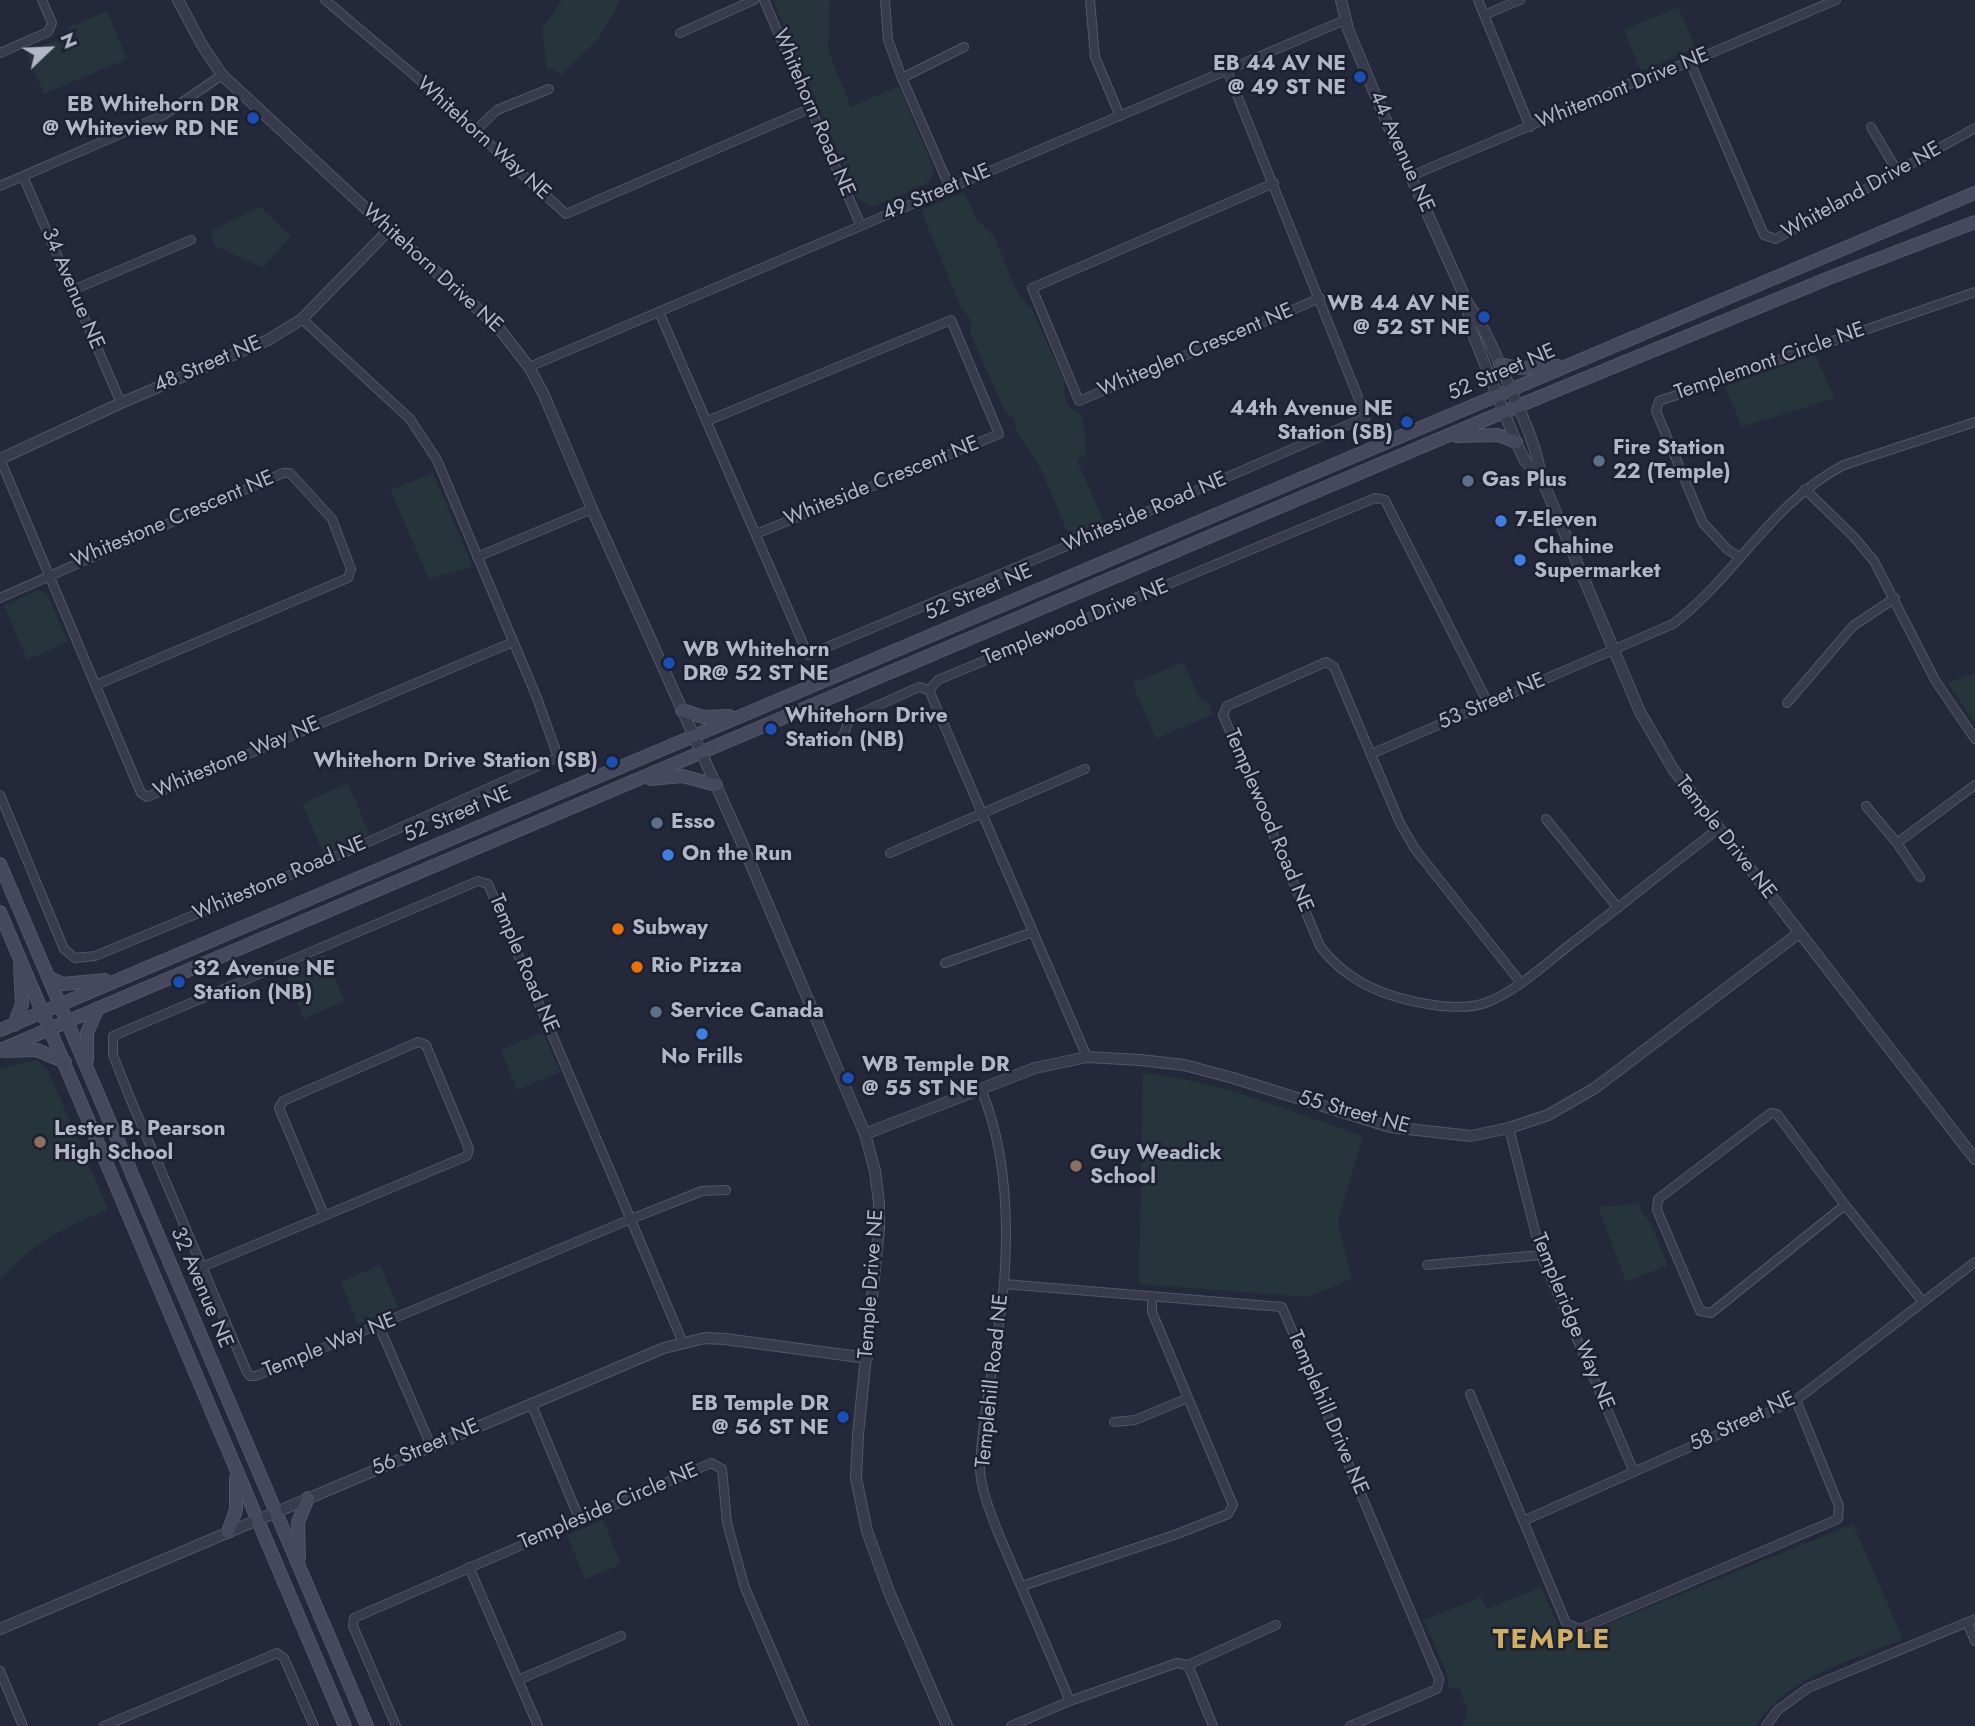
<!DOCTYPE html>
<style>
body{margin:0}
#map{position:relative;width:1975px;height:1726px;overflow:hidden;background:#24283b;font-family:Jost,sans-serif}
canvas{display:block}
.north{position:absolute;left:14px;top:14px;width:70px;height:70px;-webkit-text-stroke:5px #1d2030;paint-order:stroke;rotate:67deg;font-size:19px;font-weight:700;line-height:28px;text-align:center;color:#b3b6c7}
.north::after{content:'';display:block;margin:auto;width:24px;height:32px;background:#b3b6c7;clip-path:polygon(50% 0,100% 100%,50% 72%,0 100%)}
</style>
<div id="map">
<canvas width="1975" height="1726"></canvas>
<div class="north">N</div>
</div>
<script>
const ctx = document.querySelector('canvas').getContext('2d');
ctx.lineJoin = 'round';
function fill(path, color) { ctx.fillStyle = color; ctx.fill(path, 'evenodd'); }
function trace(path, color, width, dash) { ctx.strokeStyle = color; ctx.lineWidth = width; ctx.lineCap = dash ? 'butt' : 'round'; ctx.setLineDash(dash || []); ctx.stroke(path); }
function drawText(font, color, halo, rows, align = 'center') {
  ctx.font = font + ' Jost,sans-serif'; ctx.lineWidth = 5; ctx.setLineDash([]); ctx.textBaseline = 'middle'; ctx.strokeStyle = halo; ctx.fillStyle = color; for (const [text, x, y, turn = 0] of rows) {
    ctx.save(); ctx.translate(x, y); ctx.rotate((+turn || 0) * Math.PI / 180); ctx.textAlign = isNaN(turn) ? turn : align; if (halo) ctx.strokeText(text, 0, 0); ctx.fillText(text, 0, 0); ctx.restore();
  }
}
fill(new Path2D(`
 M562 0H621L598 39 561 75 555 70H547L542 28Z
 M773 0H830L828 50 851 107 899 86 934 169 931 179 926 184 875 206H868L857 197Z
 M1678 7 1696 48 1641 71 1624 30Z
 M107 11 127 59 44 94 26 53 48 43 65 40 69 27Z
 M964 192 977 220 994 236 1013 283 1020 297 1032 309 1063 378 1066 403 1071 409 1082 414 1087 454 1077 460 1104 522 1069 536 1041 469 1016 431 1014 419 1005 411 971 335 970 319 960 306 921 210Z
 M260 207 291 236 263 268 213 245 212 230Z
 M1815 355 1835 398 1742 427 1725 386Z
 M433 473 473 567 429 579 390 490Z
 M36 591H42L48 596 68 642 27 660 4 606Z
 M1184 662 1199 698 1209 704 1213 714 1156 739 1132 683Z
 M1975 673V723L1948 683Z
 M348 783 370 835 324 855 302 804Z
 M324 954 345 1001 304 1019 284 970Z
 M543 1032 560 1072 517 1090 501 1050Z
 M29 1061H38L48 1070 108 1209C62 1229 34 1242 0 1280V1069Z
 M1143 1073C1219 1081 1291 1111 1363 1136L1339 1218V1228L1352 1279 1308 1297 1139 1284Z
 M1639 1203 1641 1211 1650 1222 1668 1265 1626 1282 1598 1207Z
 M380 1265 398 1307 358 1325 341 1282Z
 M603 1520 621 1564 585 1579 567 1535Z
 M1853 1524 1903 1639C1851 1661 1787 1677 1755 1726H1462L1468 1711 1459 1689 1448 1688V1676L1424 1620 1481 1597 1487 1609 1541 1587 1560 1630 1564 1636 1571 1639Z`), '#26343c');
const minor = new Path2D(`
 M325 0 414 75 566 214 811 108
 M764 0 861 226
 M885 0 888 40 902 78 950 188
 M1090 0 1095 57 1120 116
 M1478 0 1530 127
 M1484 15 1520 0
 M680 33 754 0
 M0 53 48 32 52 23 42 0
 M1690 62 1764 235 1776 239 1975 128
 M902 78 964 47
 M1871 127 1897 171
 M475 131 497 110 549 89
 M23 176 121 403
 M1411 176 1629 84 1690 62 1836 0
 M1274 183 1032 288 1079 401 1320 298
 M0 186 162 116 222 75
 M73 290 191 240
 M659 312 808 655 1112 527 1366 417 1227 70
 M529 367 1345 20
 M707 421 951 320 999 434 756 534
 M0 459 141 793 147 797 513 642
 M1805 489 1854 537 1874 561 1935 680 1975 739
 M477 557 592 509
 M1740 557 1728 550 1703 523 1656 411 1659 401 1975 292
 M0 598 283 473H290L332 519 351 569 348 578 96 685
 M929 690 938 680 1375 498 1385 500 1488 703
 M929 690 1087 1057
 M1787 703 1853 626 1895 598
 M843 736 850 718 919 687 929 690
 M1371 754 1673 624C1735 577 1773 501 1844 465L1975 422
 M0 795 64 949 75 958 95 956 346 852 558 757 537 698 437 460 410 419 302 319
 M1866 806 1897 843 1920 877
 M1546 819 1618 908
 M1897 843 1975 785
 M890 853 1085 769
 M945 963 1033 932
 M1521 983 1415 849 1400 823 1334 667 1326 662 1227 706 1223 715 1320 946C1330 960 1344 972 1359 981 1389 999 1455 1015 1488 1002 1517 990 1542 967 1567 947 1618 908 1667 868 1718 829
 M981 1089C1006 1149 1009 1219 1004 1283 1000 1327 991 1372 985 1416 983 1433 980 1451 980 1469 981 1490 990 1511 997 1530L1070 1701
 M1509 1128 1541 1255 1634 1472
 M1845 1205 1711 1313 1700 1311 1657 1210 1658 1199 1771 1113 1777 1114 1845 1205 1923 1302
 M1427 1265 1541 1255
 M202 1267 467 1156 469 1149 426 1045 418 1042 283 1101 279 1108 324 1215
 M1004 1284 1282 1307 1439 1679 1437 1689 1350 1726
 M379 1326 431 1446
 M683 1343C618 1190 554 1036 488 884L478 881 113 1036V1055L130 1098 247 1372 250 1376H256L631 1219 702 1191 726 1190
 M1470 1394 1566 1623 1580 1629 1838 1519 1839 1506 1796 1400
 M531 1403 579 1518
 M1114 1422 1135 1420 1188 1398
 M1523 1521 1796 1400 1975 1262
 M469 1567 538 1726
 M1022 1586 1177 1534 1228 1514 1233 1505 1152 1312V1297
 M1967 1622 1975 1641
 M1188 1665 1276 1625
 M0 1671 23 1726
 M518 1680 621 1636
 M104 1726 277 1653 284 1658 314 1726
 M396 1726 353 1626 354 1618 711 1463 722 1469 727 1523 745 1588 804 1726
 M1011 1726 1070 1701 1177 1663 1188 1665 1213 1726
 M1766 1726 1778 1710 1808 1688 1975 1619`);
const tertiary = new Path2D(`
 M178 0 202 45 222 75 389 230 498 327 529 367 543 393 592 509 741 841 865 1134 875 1171 879 1203V1229L858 1435 856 1478 867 1531 889 1592 947 1726
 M1341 0 1348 29 1387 123 1467 302C1487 331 1499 362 1513 395 1525 422 1537 448 1541 477L1640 712 1673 769 1975 1159
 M1467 305 1471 329 1516 442 1525 461 1541 477
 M0 459 121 403 268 340 302 319 389 230
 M865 1134 1035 1068 1087 1057 1140 1060 1184 1065 1233 1078 1390 1127 1471 1136 1509 1128 1548 1115 1595 1088 1799 933
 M0 1629 664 1348 705 1338 725 1339 867 1358`);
const secondary = new Path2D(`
 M1500 364 1518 368 1558 366
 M1456 436 1498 435 1516 442
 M682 710 703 717 729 716
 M651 779 682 776 716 785
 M0 864 367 1726
 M0 912 345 1726
 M48 977 63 984 105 980
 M14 1025 22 1004 20 966
 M0 1030 1975 193
 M0 1050 1489 418 1829 278 1975 222
 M4 1051 37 1050 65 1062
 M87 1060V1033L98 1008
 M228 1532 236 1510V1478
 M299 1558 298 1522 308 1498`);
trace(minor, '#535666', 10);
trace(tertiary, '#535666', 12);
trace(secondary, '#535666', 14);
trace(minor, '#383b4b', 8);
trace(tertiary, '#383b4b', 10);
trace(secondary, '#46495e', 12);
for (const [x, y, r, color] of [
 [1360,77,7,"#1a4fb4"],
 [253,118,7,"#1a4fb4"],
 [1484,317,7,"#1a4fb4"],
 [1407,422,7,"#1a4fb4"],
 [1599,461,7,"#5c6f8a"],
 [1468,481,7,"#5c6f8a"],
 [1501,521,7,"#3f7fe0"],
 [1520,560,7,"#3f7fe0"],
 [669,663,7,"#1a4fb4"],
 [771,729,7,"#1a4fb4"],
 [612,762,7,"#1a4fb4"],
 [657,823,7,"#5c6f8a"],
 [668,855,7,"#3f7fe0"],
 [618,929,7,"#e8710a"],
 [637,967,7,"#e8710a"],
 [179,982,7,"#1a4fb4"],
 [656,1012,7,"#5c6f8a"],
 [702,1034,7,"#3f7fe0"],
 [848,1078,7,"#1a4fb4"],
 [40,1142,7,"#8d6e63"],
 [1076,1166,7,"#8d6e63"],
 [843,1417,7,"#1a4fb4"]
]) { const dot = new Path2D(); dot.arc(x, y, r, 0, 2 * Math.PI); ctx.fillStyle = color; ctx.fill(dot); trace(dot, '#1d2030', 2.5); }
drawText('bold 21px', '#b3b6c7', '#1d2030', [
 ["EB 44 AV NE",1346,65,"right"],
 ["@ 49 ST NE",1346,89,"right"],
 ["EB Whitehorn DR",239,106,"right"],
 ["@ Whiteview RD NE",239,130,"right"],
 ["WB 44 AV NE",1470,305,"right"],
 ["@ 52 ST NE",1470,329,"right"],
 ["44th Avenue NE",1393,410,"right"],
 ["Station (SB)",1393,434,"right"],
 ["Fire Station",1613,449],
 ["22 (Temple)",1613,473],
 ["Gas Plus",1482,481],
 ["7-Eleven",1515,521],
 ["Chahine",1534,548],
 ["Supermarket",1534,572],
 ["WB Whitehorn",683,651],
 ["DR@ 52 ST NE",683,675],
 ["Whitehorn Drive",785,717],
 ["Station (NB)",785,741],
 ["Whitehorn Drive Station (SB)",598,762,"right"],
 ["Esso",671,823],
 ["On the Run",682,855],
 ["Subway",632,929],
 ["Rio Pizza",651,967],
 ["32 Avenue NE",193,970],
 ["Station (NB)",193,994],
 ["Service Canada",670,1012],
 ["No Frills",702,1058,"center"],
 ["WB Temple DR",862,1066],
 ["@ 55 ST NE",862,1090],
 ["Lester B. Pearson",54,1130],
 ["High School",54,1154],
 ["Guy Weadick",1090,1154],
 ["School",1090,1178],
 ["EB Temple DR",829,1405,"right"],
 ["@ 56 ST NE",829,1429,"right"]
], 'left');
drawText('21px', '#b3b6c7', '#1d2030', [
 ["Whitemont Drive NE",1623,89,-22],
 ["Whitehorn Road NE",813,113,67],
 ["Whitehorn Way NE",483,139,42],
 ["44 Avenue NE",1401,152,66],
 ["Whiteland Drive NE",1862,191,-29],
 ["49 Street NE",937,193,-23],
 ["Whitehorn Drive NE",432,269,42],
 ["34 Avenue NE",72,289,67],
 ["Whiteglen Crescent NE",1196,351,-23],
 ["Templemont Circle NE",1770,362,-19],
 ["48 Street NE",208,365,-23],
 ["52 Street NE",1502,373,-23],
 ["Whiteside Crescent NE",882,482,-22],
 ["Whiteside Road NE",1145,513,-23],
 ["Whitestone Crescent NE",173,520,-23],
 ["52 Street NE",979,593,-23],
 ["Templewood Drive NE",1076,623,-22],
 ["53 Street NE",1492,702,-23],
 ["Whitestone Way NE",237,758,-23],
 ["52 Street NE",458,815,-23],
 ["Templewood Road NE",1268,821,67],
 ["Temple Drive NE",1725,838,52],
 ["Whitestone Road NE",280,879,-23],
 ["Temple Road NE",523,964,67],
 ["55 Street NE",1354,1113,15],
 ["Temple Drive NE",872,1284,-86],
 ["32 Avenue NE",201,1288,67],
 ["Templeridge Way NE",1572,1322,68],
 ["Temple Way NE",330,1346,-22],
 ["Templehill Road NE",993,1381,-84],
 ["Templehill Drive NE",1327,1413,67],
 ["58 Street NE",1743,1422,-25],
 ["56 Street NE",426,1448,-23],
 ["Templeside Circle NE",609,1507,-23]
]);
ctx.letterSpacing = '2px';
drawText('bold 28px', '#d0af65', '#1d2030', [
 ["TEMPLE",1552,1641]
]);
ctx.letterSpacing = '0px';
</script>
